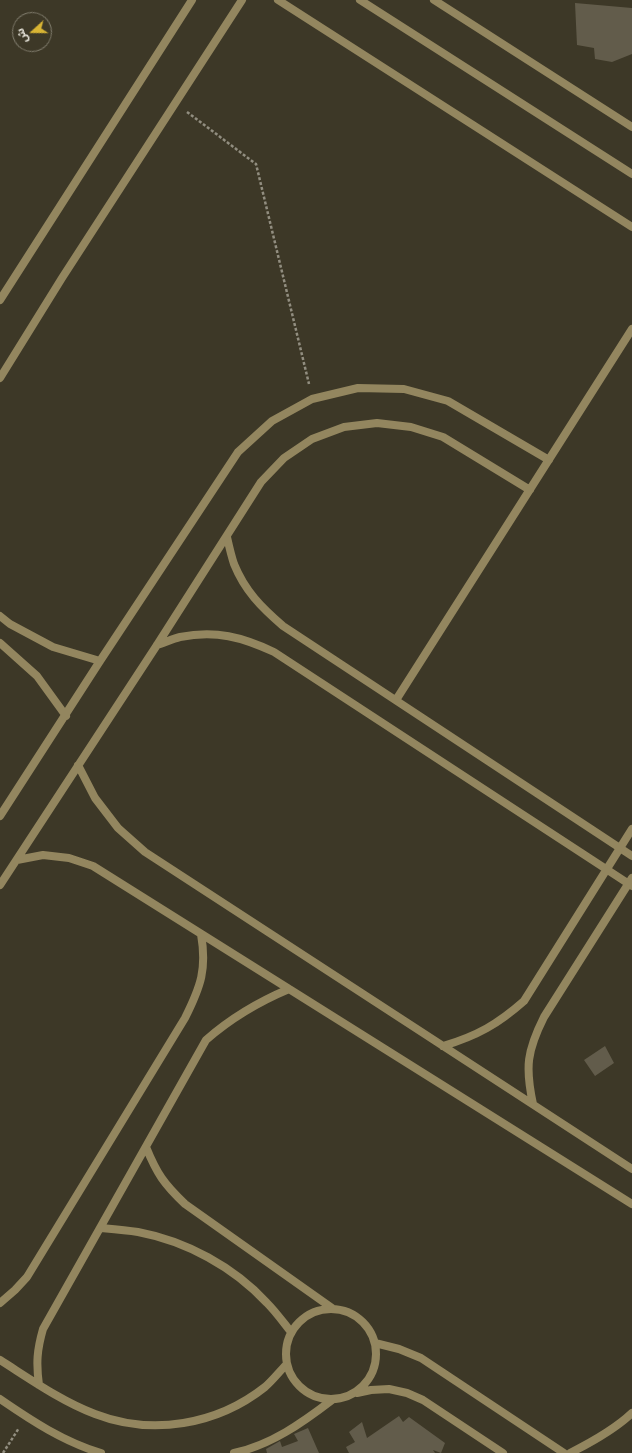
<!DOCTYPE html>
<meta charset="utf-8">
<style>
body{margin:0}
#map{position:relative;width:632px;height:1453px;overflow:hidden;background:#3d3827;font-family:"Exo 2","Noto Sans Arabic",sans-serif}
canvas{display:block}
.north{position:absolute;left:12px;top:12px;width:40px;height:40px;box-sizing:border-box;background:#3d3827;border:1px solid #827e6f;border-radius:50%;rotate:249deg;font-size:11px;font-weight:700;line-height:16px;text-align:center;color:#e9e6dc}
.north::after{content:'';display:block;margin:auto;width:14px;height:18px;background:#d8b434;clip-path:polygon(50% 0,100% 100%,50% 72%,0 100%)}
</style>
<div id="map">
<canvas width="632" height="1453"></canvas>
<div class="north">ش</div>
</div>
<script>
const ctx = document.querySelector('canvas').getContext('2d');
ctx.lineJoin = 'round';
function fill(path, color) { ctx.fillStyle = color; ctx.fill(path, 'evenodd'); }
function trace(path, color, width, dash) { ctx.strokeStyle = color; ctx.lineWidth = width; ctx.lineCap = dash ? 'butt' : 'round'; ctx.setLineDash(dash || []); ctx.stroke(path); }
fill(new Path2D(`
 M575 3 632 8V54L612 62 595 59 594 48 577 45Z
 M605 1046 614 1063 595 1076 584 1060Z
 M399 1416 403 1422 409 1417 445 1443 441 1453 433 1450 435 1453H349L346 1447 355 1442 349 1432 362 1422 367 1438Z
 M308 1428 319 1453H267L266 1449 280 1441 282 1447 298 1441 294 1434Z`), '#625c4b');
trace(new Path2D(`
 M187 112 256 164 309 384
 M3 1453 19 1428`), '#928e80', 2.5, [3, 2]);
trace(new Path2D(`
 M278 0 632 227
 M360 0 632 174
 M434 0 632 127
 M0 300 192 0
 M0 378 62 278 242 0
 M227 537C229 546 231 555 234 564 245 591 261 607 283 626L632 856
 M0 616 10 624 53 647 100 661
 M0 643 37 676 66 716
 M157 645C164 643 172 639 180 637 216 630 242 637 274 652L632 886
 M396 700 632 329
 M78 765 95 798 118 828 145 852 632 1169
 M0 816 100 661 238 452 272 421 312 399 358 388 404 389 448 401 549 460
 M17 860 43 855 69 858 93 866 632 1204
 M0 885 157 645 261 482 284 458 312 439 344 427 377 423 411 427 443 437 530 490
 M443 1046C477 1036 498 1024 524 1001L632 829
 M533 1104C525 1067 527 1051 544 1017L632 878
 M146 1147C157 1174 164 1184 185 1204L332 1308
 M101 1228C113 1229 126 1230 138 1232 186 1241 234 1267 267 1303 276 1312 283 1322 291 1332
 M0 1303 15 1290 27 1277 185 1018C201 986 207 969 201 934
 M286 1354a45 45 0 1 1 90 0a45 45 0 1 1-90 0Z
 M375 1343 399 1349 421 1358 564 1453
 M0 1360C30 1379 61 1401 95 1414 152 1436 217 1425 265 1387 273 1380 279 1372 286 1365
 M39 1385C36 1363 37 1350 43 1329L206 1040C231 1018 258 1002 289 989
 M357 1393 371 1390 389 1389 407 1393 423 1400 503 1453
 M0 1399C32 1421 64 1442 101 1453
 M234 1453C271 1445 302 1423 332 1400
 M570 1453C592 1442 614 1430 632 1413`), '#93865f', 8);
</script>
